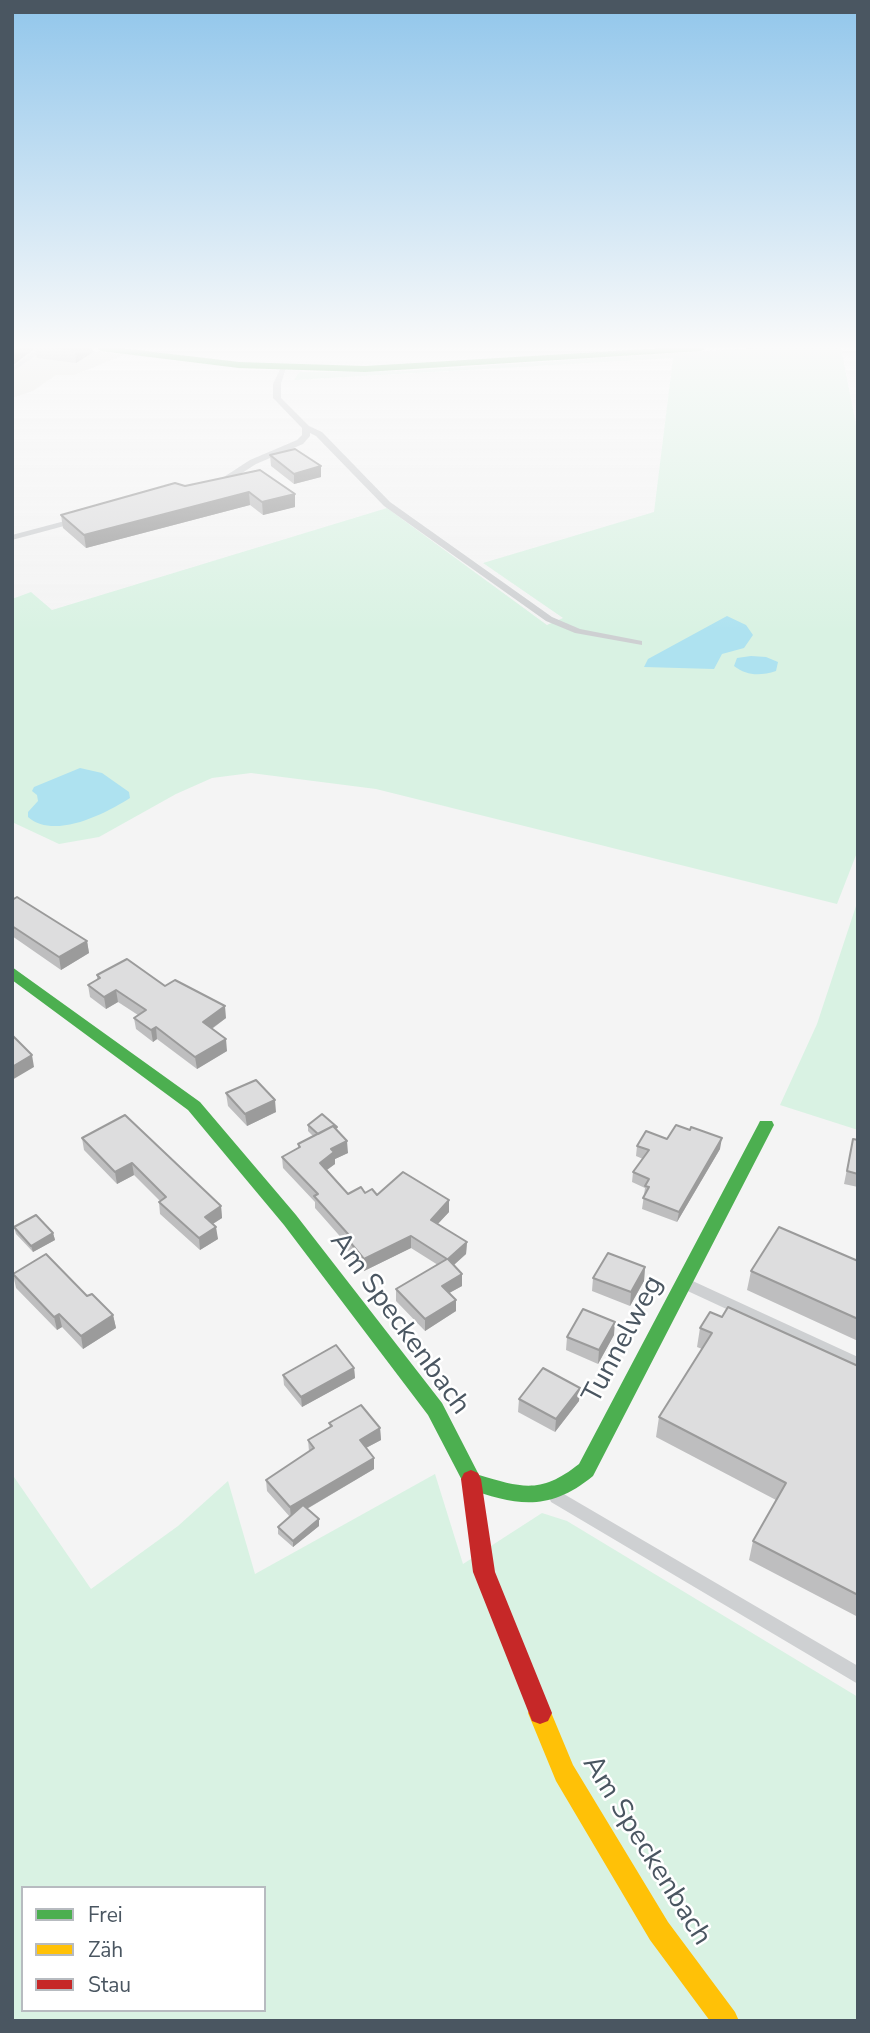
<!DOCTYPE html>
<meta charset="utf-8">
<style>
body{margin:0}
#map{position:relative;width:870px;height:2033px;overflow:hidden;background:#f4f4f4;font-family:"Nunito Sans",sans-serif}
canvas{display:block}
.frame{position:absolute;inset:0;border:14px solid #4a5661;pointer-events:none}
.legend{position:absolute;left:21px;top:1886px;width:245px;height:126px;box-sizing:border-box;background:#fff;border:2px solid #b7bbc0;margin:0;padding:9px 12px;list-style:none;font-size:21px;color:#4a5661}
.legend li{display:flex;align-items:center;gap:14px;height:35px}
.legend b{width:35px;border:2px solid #b7bbc0}
</style>
<div id="map">
<canvas width="870" height="2033"></canvas>
<div class="frame"></div>
<ul class="legend">
<li><b style="height:9px;background:#4caf50"></b>Frei</li>
<li><b style="height:9px;background:#ffc107"></b>Zäh</li>
<li><b style="height:9px;background:#c62828"></b>Stau</li>
</ul>
</div>
<script>
const ctx = document.querySelector('canvas').getContext('2d');
ctx.lineJoin = 'round';
function fill(path, color) { ctx.fillStyle = color; ctx.fill(path, 'evenodd'); }
function trace(path, color, width, dash) { ctx.strokeStyle = color; ctx.lineWidth = width; ctx.lineCap = dash ? 'butt' : 'round'; ctx.setLineDash(dash || []); ctx.stroke(path); }
function drawText(font, color, halo, rows, align = 'center') {
  ctx.font = font + ' "Nunito Sans",sans-serif'; ctx.lineWidth = 5; ctx.setLineDash([]); ctx.textBaseline = 'middle'; ctx.strokeStyle = halo; ctx.fillStyle = color; for (const [text, x, y, turn = 0] of rows) {
    ctx.save(); ctx.translate(x, y); ctx.rotate((+turn || 0) * Math.PI / 180); ctx.textAlign = isNaN(turn) ? turn : align; if (halo) ctx.strokeText(text, 0, 0); ctx.fillText(text, 0, 0); ctx.restore();
  }
}
fill(new Path2D(`
 M12 348H65L124 355 74 375H56L33 391 12 398Z`), '#e8e7e3');
fill(new Path2D(`
 M755 348H841L858 435V850L837 904 376 789 251 773 212 778 176 794 99 837 59 844 12 822V599L31 592 52 610 387 508 547 625 563 618 483 563 654 512 673 358 294 380 299 372 404 371Z
 M858 900V1130L780 1105 817 1024Z
 M12 1474 91 1589 178 1526 228 1481 255 1574 435 1474 463 1564 542 1513 567 1521 858 1697V2021H12ZM23 1888H264V2010H23Z`), '#d9f2e3');
fill(new Path2D(`
 M727 616 746 625 753 635 744 648 722 654 714 669 644 667 648 659Z
 M751 656 766 657 778 662 776 671C760 676 747 676 734 666L737 658Z
 M80 768 102 773 129 792 130 798C105 814 54 840 28 817V812L38 801 37 795 32 791 34 787Z`), '#aee2f0');
fill(new Path2D(`
 M39 348H46L12 372V367Z
 M281 367 286 368 281 384V398L309 426 322 432 390 502 552 617 580 629 642 641V645L575 633 546 621 384 506 316 436 310 433V436L303 444 256 464 222 486H216V482L250 460 297 440 302 435V428L273 398V384Z
 M76 518 80 520 79 522 12 540V535Z
 M684 1277 858 1357V1370L679 1287 677 1283 679 1279Z
 M557 1490 858 1666V1684L551 1502 549 1497 551 1492Z`), '#ced0d2');
fill(new Path2D(`
 M97 348H120L239 362 365 366 665 348H705L701 351 365 372 239 368 101 351Z
 M12 967 200 1102 296 1215 442 1403 479 1475C523 1488 541 1494 579 1464L758 1125 760 1121H772L774 1125 593 1476C549 1512 517 1506 466 1488L428 1415 284 1225 188 1110 12 980Z`), '#4caf50');
fill(new Path2D(`
 M540 1702 548 1705 573 1765 668 1922 735 2012 739 2021H710L650 1940 556 1781 528 1713 532 1705Z`), '#ffc107');
fill(new Path2D(`
 M471 1470 478 1473 481 1479 495 1572 552 1713 548 1721 540 1724 532 1721 473 1572 461 1479 464 1473Z`), '#c62828');
fill(new Path2D(`
 M12 348H92L93 352 76 363 37 358 35 348 12 366Z
 M270 455 321 466V477L294 484 271 466Z
 M260 470 295 507 263 515 250 505 86 548 63 528 61 515Z
 M12 900 87 941 89 953 61 970 12 936Z
 M97 975 165 986 226 1018 212 1029 227 1051 197 1069 157 1039 153 1042 136 1029 134 1018 138 1015 118 1002 106 1009 90 997 88 985 97 980Z
 M226 1093 276 1112 247 1126 228 1106Z
 M308 1125 337 1131 348 1153 335 1159V1164L327 1170 348 1194 365 1193 449 1200V1212L438 1224 467 1242 466 1254 454 1265 462 1274V1286L449 1293 456 1311 425 1331 396 1301V1289L438 1265 411 1248 364 1271 345 1248V1242L315 1208V1202L283 1168 282 1157 298 1148V1144L314 1137 308 1131Z
 M82 1138 221 1206 222 1218 213 1224 218 1239 200 1250 160 1214 159 1202 160 1201 134 1175 117 1184 84 1150Z
 M667 1139 720 1149 677 1222 642 1209 645 1188 632 1182 633 1172 643 1159 636 1156 637 1146Z
 M853 1139 858 1140V1187L844 1184Z
 M14 1227 53 1233 55 1240 33 1252 16 1234Z
 M858 1261V1341L747 1290 751 1271Z
 M645 1267 644 1281 630 1306 592 1291 593 1278Z
 M13 1274 87 1296 113 1315 116 1328 83 1349 62 1327 57 1330 16 1288Z
 M722 1317 858 1366V1617L749 1560 753 1541 776 1500 656 1437 659 1417 702 1349 697 1347 700 1328Z
 M614 1335 598 1364 566 1350 567 1337Z
 M354 1368 355 1378 302 1407 284 1385 283 1375Z
 M580 1388 579 1401 555 1432 518 1412 519 1399Z
 M329 1423 380 1428 381 1440 366 1448 374 1458V1469L307 1509 319 1526 293 1547 278 1534V1527L290 1517 267 1491 266 1480 309 1451 308 1440 330 1428Z`), '#bebebf');
fill(new Path2D(`
 M17 348H35L12 366V351Z
 M78 348H92L93 352 76 363 75 350Z
 M321 466V477L294 484V474Z
 M249 492 250 505 86 548 84 535Z
 M295 494V507L263 515 262 502Z
 M87 941 89 953 61 970 59 957Z
 M116 990 118 1002 106 1009 104 997Z
 M225 1006 226 1018 204 1034 203 1022Z
 M156 1027 157 1039 153 1042 151 1030Z
 M226 1039 227 1051 197 1069 195 1057Z
 M32 1055 34 1067 12 1080V1067Z
 M275 1100 276 1112 247 1126 245 1114Z
 M722 1138 720 1149 677 1222 679 1212Z
 M347 1141 348 1153 335 1159V1164L321 1174 320 1163 331 1149Z
 M132 1163 134 1175 117 1184 115 1172Z
 M449 1200V1212L431 1231V1220Z
 M221 1206 222 1218 206 1228 205 1217Z
 M216 1227 218 1239 200 1250 199 1238Z
 M53 1233 55 1240 33 1252 31 1246Z
 M411 1236V1248L364 1271V1259Z
 M467 1242 466 1254 447 1271 448 1259Z
 M645 1267 644 1281 630 1306 631 1292Z
 M462 1274V1286L442 1297V1286Z
 M456 1300V1311L425 1331V1319Z
 M59 1314 62 1327 57 1330 54 1317Z
 M113 1315 116 1328 83 1349 81 1336Z
 M615 1322 614 1335 598 1364 599 1350Z
 M354 1368 355 1378 302 1407 301 1397Z
 M580 1388 579 1401 555 1432 556 1419Z
 M380 1428 381 1440 360 1451V1440Z
 M374 1458V1469L291 1518 290 1507Z
 M319 1519V1526L293 1547V1541Z`), '#9b9b9b');
const building = new Path2D(`
 M58 348H78L75 350Z
 M295 449 321 466 294 474 270 455Z
 M260 470 295 494 262 502 249 492 84 535 61 515 175 483 185 486Z
 M17 897 87 941 59 957 12 926V900Z
 M127 959 165 986 175 980 225 1006 203 1022 226 1039 195 1057 156 1027 151 1030 134 1018 146 1010 116 990 104 997 88 985 100 978 97 975Z
 M12 1035 32 1055 12 1067Z
 M256 1080 275 1100 245 1114 226 1093Z
 M322 1114 337 1127 335 1128 333 1126 318 1134 308 1125Z
 M125 1115 221 1206 205 1217 216 1227 199 1238 159 1202 166 1197 132 1163 115 1172 82 1138Z
 M676 1125 690 1130 691 1127 722 1138 679 1212 643 1198 649 1187 645 1186 649 1179 633 1172 649 1150 637 1146 646 1131 667 1139Z
 M333 1126 347 1141 331 1149 334 1152 320 1163 348 1194 361 1187 365 1193 372 1189 377 1195 403 1172 449 1200 431 1220 467 1242 448 1259 462 1274 442 1286 456 1300 425 1319 396 1289 447 1259 411 1236 364 1259 345 1236 348 1234 314 1196 318 1194 282 1157 300 1147 298 1144Z
 M853 1139 858 1140V1174L847 1171Z
 M36 1215 53 1233 31 1246 14 1227Z
 M779 1227 858 1261V1319L751 1271Z
 M608 1253 645 1267 631 1292 593 1278Z
 M46 1254 87 1296 92 1294 113 1315 81 1336 59 1314 54 1317 13 1274Z
 M728 1307 858 1366V1595L753 1541 786 1483 659 1417 712 1333 700 1328 710 1312 722 1317Z
 M583 1309 615 1322 599 1350 567 1337Z
 M336 1345 354 1368 301 1397 283 1375Z
 M543 1368 580 1388 556 1419 519 1399Z
 M361 1405 380 1428 360 1440 374 1458 290 1507 266 1480 314 1448 308 1440 332 1426 329 1423Z
 M303 1505 319 1519 293 1541 278 1527Z`);
fill(building, '#ddddde');
trace(building, '#9b9b9b', 2);
const sky = ctx.createLinearGradient(0, 0, 0, 632);
sky.addColorStop(0, '#91c6eb');
sky.addColorStop(0.55, '#fafafa');
sky.addColorStop(1, '#fafafa00');
ctx.fillStyle = sky;
ctx.fillRect(0, 0, 870, 632);
drawText('28px', '#4a5661', '#fff', [
 ["Am Speckenbach",399,1324,54],
 ["Tunnelweg",624,1340,-62],
 ["Am Speckenbach",646,1851,58]
]);
</script>
